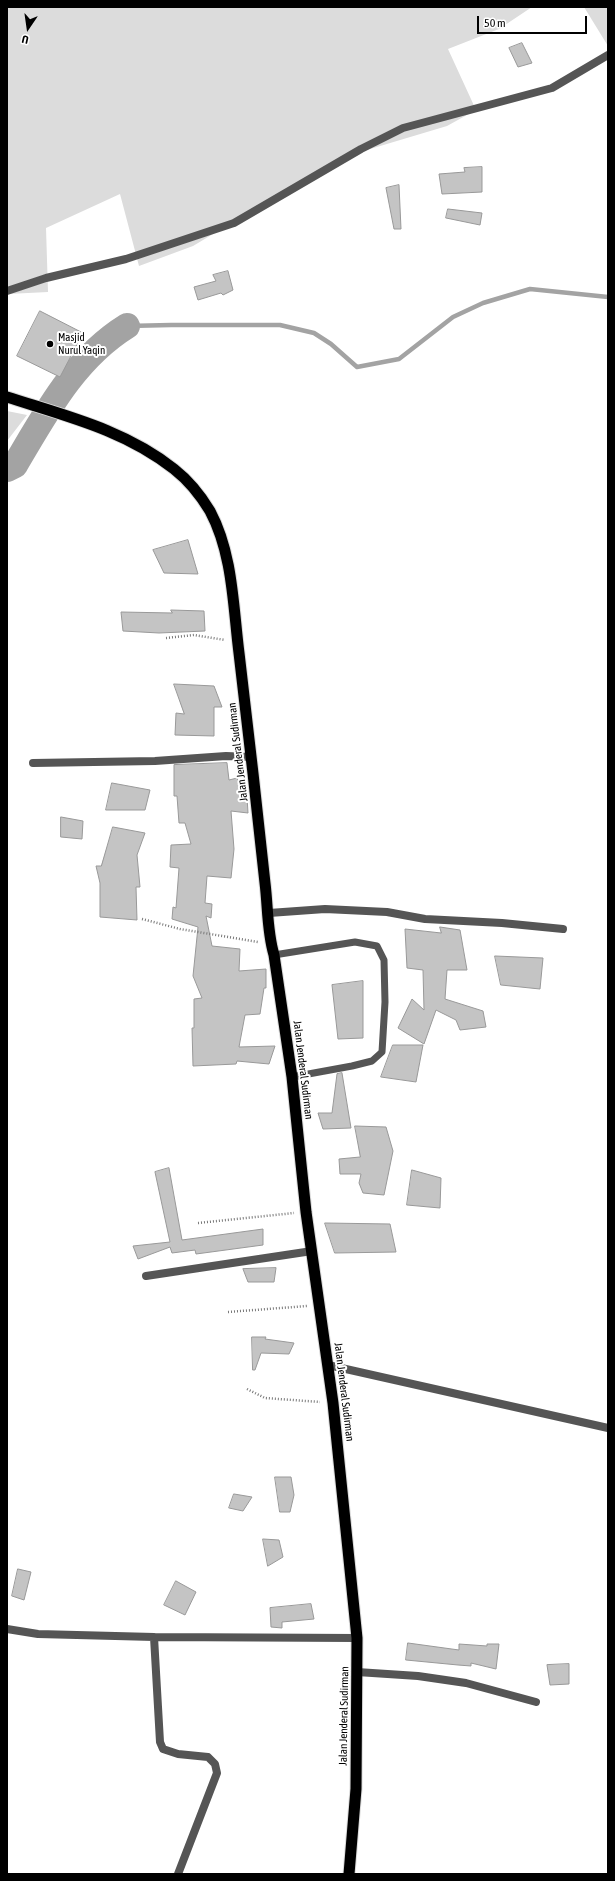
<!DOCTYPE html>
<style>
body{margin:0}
#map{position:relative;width:615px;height:1881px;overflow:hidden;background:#fff;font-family:"Asap Condensed",sans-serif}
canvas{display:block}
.frame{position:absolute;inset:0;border:8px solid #000;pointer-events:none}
.north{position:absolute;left:8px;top:8px;width:40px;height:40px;-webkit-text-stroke:3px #fff;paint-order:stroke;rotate:193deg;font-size:11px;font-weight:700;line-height:16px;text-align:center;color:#000}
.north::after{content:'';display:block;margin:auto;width:14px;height:18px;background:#000;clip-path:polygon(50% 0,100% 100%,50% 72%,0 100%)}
.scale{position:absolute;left:477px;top:16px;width:110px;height:18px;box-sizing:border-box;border:2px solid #000;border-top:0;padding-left:5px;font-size:12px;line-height:14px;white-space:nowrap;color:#000;-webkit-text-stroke:3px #fff;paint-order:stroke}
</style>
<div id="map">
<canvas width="615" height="1881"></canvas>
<div class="frame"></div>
<div class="north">U</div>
<div class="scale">50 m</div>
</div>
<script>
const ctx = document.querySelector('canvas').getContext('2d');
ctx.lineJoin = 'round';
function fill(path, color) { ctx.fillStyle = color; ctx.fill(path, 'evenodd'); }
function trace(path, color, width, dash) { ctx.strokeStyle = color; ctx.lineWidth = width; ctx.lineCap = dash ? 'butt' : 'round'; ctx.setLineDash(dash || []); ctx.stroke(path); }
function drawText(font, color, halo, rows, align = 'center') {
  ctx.font = font + ' "Asap Condensed",sans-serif'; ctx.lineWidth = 4; ctx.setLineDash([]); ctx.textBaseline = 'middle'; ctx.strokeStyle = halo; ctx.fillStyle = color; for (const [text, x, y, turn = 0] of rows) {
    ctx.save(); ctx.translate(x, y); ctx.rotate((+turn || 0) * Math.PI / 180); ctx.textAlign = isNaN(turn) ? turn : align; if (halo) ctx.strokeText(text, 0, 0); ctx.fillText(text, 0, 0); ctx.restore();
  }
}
fill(new Path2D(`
 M7 7H532L499 29 448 49 476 110 447 126 340 158 193 246 139 266 120 194 46 228 48 292 8 294Z
 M584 7H608V46Z
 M7 411 27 415 7 441Z`), '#dcdcdc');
trace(new Path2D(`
 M127 326 171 325H280L314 333 331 344 357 367 399 359 453 317 483 303 530 289 608 297`), '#a3a3a3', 4.5);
trace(new Path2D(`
 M7 469 15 465C46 413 74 359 127 326`), '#a3a3a3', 26);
const building = new Path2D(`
 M522 43 532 63 518 67 509 48Z
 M482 167V192L442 194 439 174 465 172 464 168Z
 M399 185 401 229H394L386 188Z
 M448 209 482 213 480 225 446 218Z
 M228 271 233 290 223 295 221 293 198 300 194 287 216 281 213 275Z
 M40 311 83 333 60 377 17 356Z
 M188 540 198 574 164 573 153 550Z
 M171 610 204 611 205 631 159 633 123 631 121 612 172 613Z
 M174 684 214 686 222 707H214V736L175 735 176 713 184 714Z
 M227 763 229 780 237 778 243 797H247L248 813 231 811 234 849 231 878 207 876 205 903 212 904 211 918 206 916 212 946 240 949 239 971 266 969V988H264L260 1014 245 1015 239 1047 275 1046 269 1064 237 1061 236 1064 193 1066 192 1028H194V999L202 998 193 976 198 927 172 919 173 907 176 908 179 868 170 867 171 845 191 844 185 823H179L177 796H174V765Z
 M112 783 150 790 145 810H106Z
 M61 817 83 821 82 839 61 837Z
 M113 827 145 833 137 855 140 887H136L137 920 100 917V883L96 866H101Z
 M440 927 460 930 467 970H447L445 999 483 1011 486 1027 460 1030 456 1020 436 1010 424 1044 398 1028 412 999 424 1010 423 970 407 968 405 929 441 933Z
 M495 956 543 958 540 989 501 985Z
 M363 981V1038L338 1039 332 985Z
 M393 1045H423L416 1082 381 1077Z
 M342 1073 351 1128 323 1129 318 1113H332L337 1074Z
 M355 1126 386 1127 393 1151 384 1195 363 1193 359 1183 361 1174H340L339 1159 360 1157Z
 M169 1168 182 1240 263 1229V1245L196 1254 195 1250 172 1253 170 1247 138 1259 133 1246 170 1242 155 1172Z
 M412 1170 441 1178 440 1208 407 1205Z
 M325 1223 390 1224 396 1252 335 1253Z
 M276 1268 274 1282H248L243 1269Z
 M252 1337H266L265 1339 294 1343 289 1354 261 1353 255 1370H253Z
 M275 1477H291L294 1495 290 1512H280Z
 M234 1494 252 1497 243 1511 229 1508Z
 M263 1539 279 1540 283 1557 268 1566Z
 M18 1569 31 1572 24 1600 12 1596Z
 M176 1581 196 1592 185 1615 164 1605Z
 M311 1604 314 1619 282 1622V1628L271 1627 270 1608Z
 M408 1643 459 1650V1644L487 1646V1644H499L496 1669 471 1663V1666L458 1665 406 1660Z
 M569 1664V1684L550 1685 547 1665Z`);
fill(building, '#c4c4c4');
trace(building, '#999', 1);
const trunk = new Path2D(`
 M7 397C66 416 125 430 174 469 188 480 201 496 210 511 233 554 233 606 239 653 248 730 257 806 265 883 268 907 267 932 274 955L292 1077 306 1212 333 1403 357 1638 356 1789 349 1874`);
trace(trunk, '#dbdbdb', 13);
trace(new Path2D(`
 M166 638 194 635 225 640
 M142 919 180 929 258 942
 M198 1223 294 1213
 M228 1312 307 1306
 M247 1389 265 1398 320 1402`), '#777', 2.5, [1, 2]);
trace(new Path2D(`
 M274 955 355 942 377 946 384 960 385 1002 382 1052 372 1061 352 1066 292 1077`), '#555', 7);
trace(new Path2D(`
 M7 291 46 278 126 259 234 223 361 149 403 128 552 88 608 55
 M33 763 155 761 226 756 252 757
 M269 913 325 909 387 912 425 919 502 923 563 929
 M146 1276 312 1251
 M328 1365 608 1428
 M7 1629 38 1634 154 1637 357 1638
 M154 1637 160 1742 163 1749 178 1754 208 1757 215 1764 217 1773 178 1874
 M357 1672 418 1676 466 1683 536 1702`), '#555', 8);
trace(trunk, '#000', 11);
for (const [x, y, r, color] of [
 [50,344,4,"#000"]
]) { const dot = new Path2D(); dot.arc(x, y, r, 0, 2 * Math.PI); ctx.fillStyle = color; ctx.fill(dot); trace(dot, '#fff', 1.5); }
drawText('11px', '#000', '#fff', [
 ["Masjid",58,338],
 ["Nurul Yaqin",58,351]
], 'left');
drawText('11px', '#000', '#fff', [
 ["Jalan Jenderal Sudirman",238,752,-97],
 ["Jalan Jenderal Sudirman",303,1070,83],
 ["Jalan Jenderal Sudirman",344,1392,83],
 ["Jalan Jenderal Sudirman",344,1716,-89]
]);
</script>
